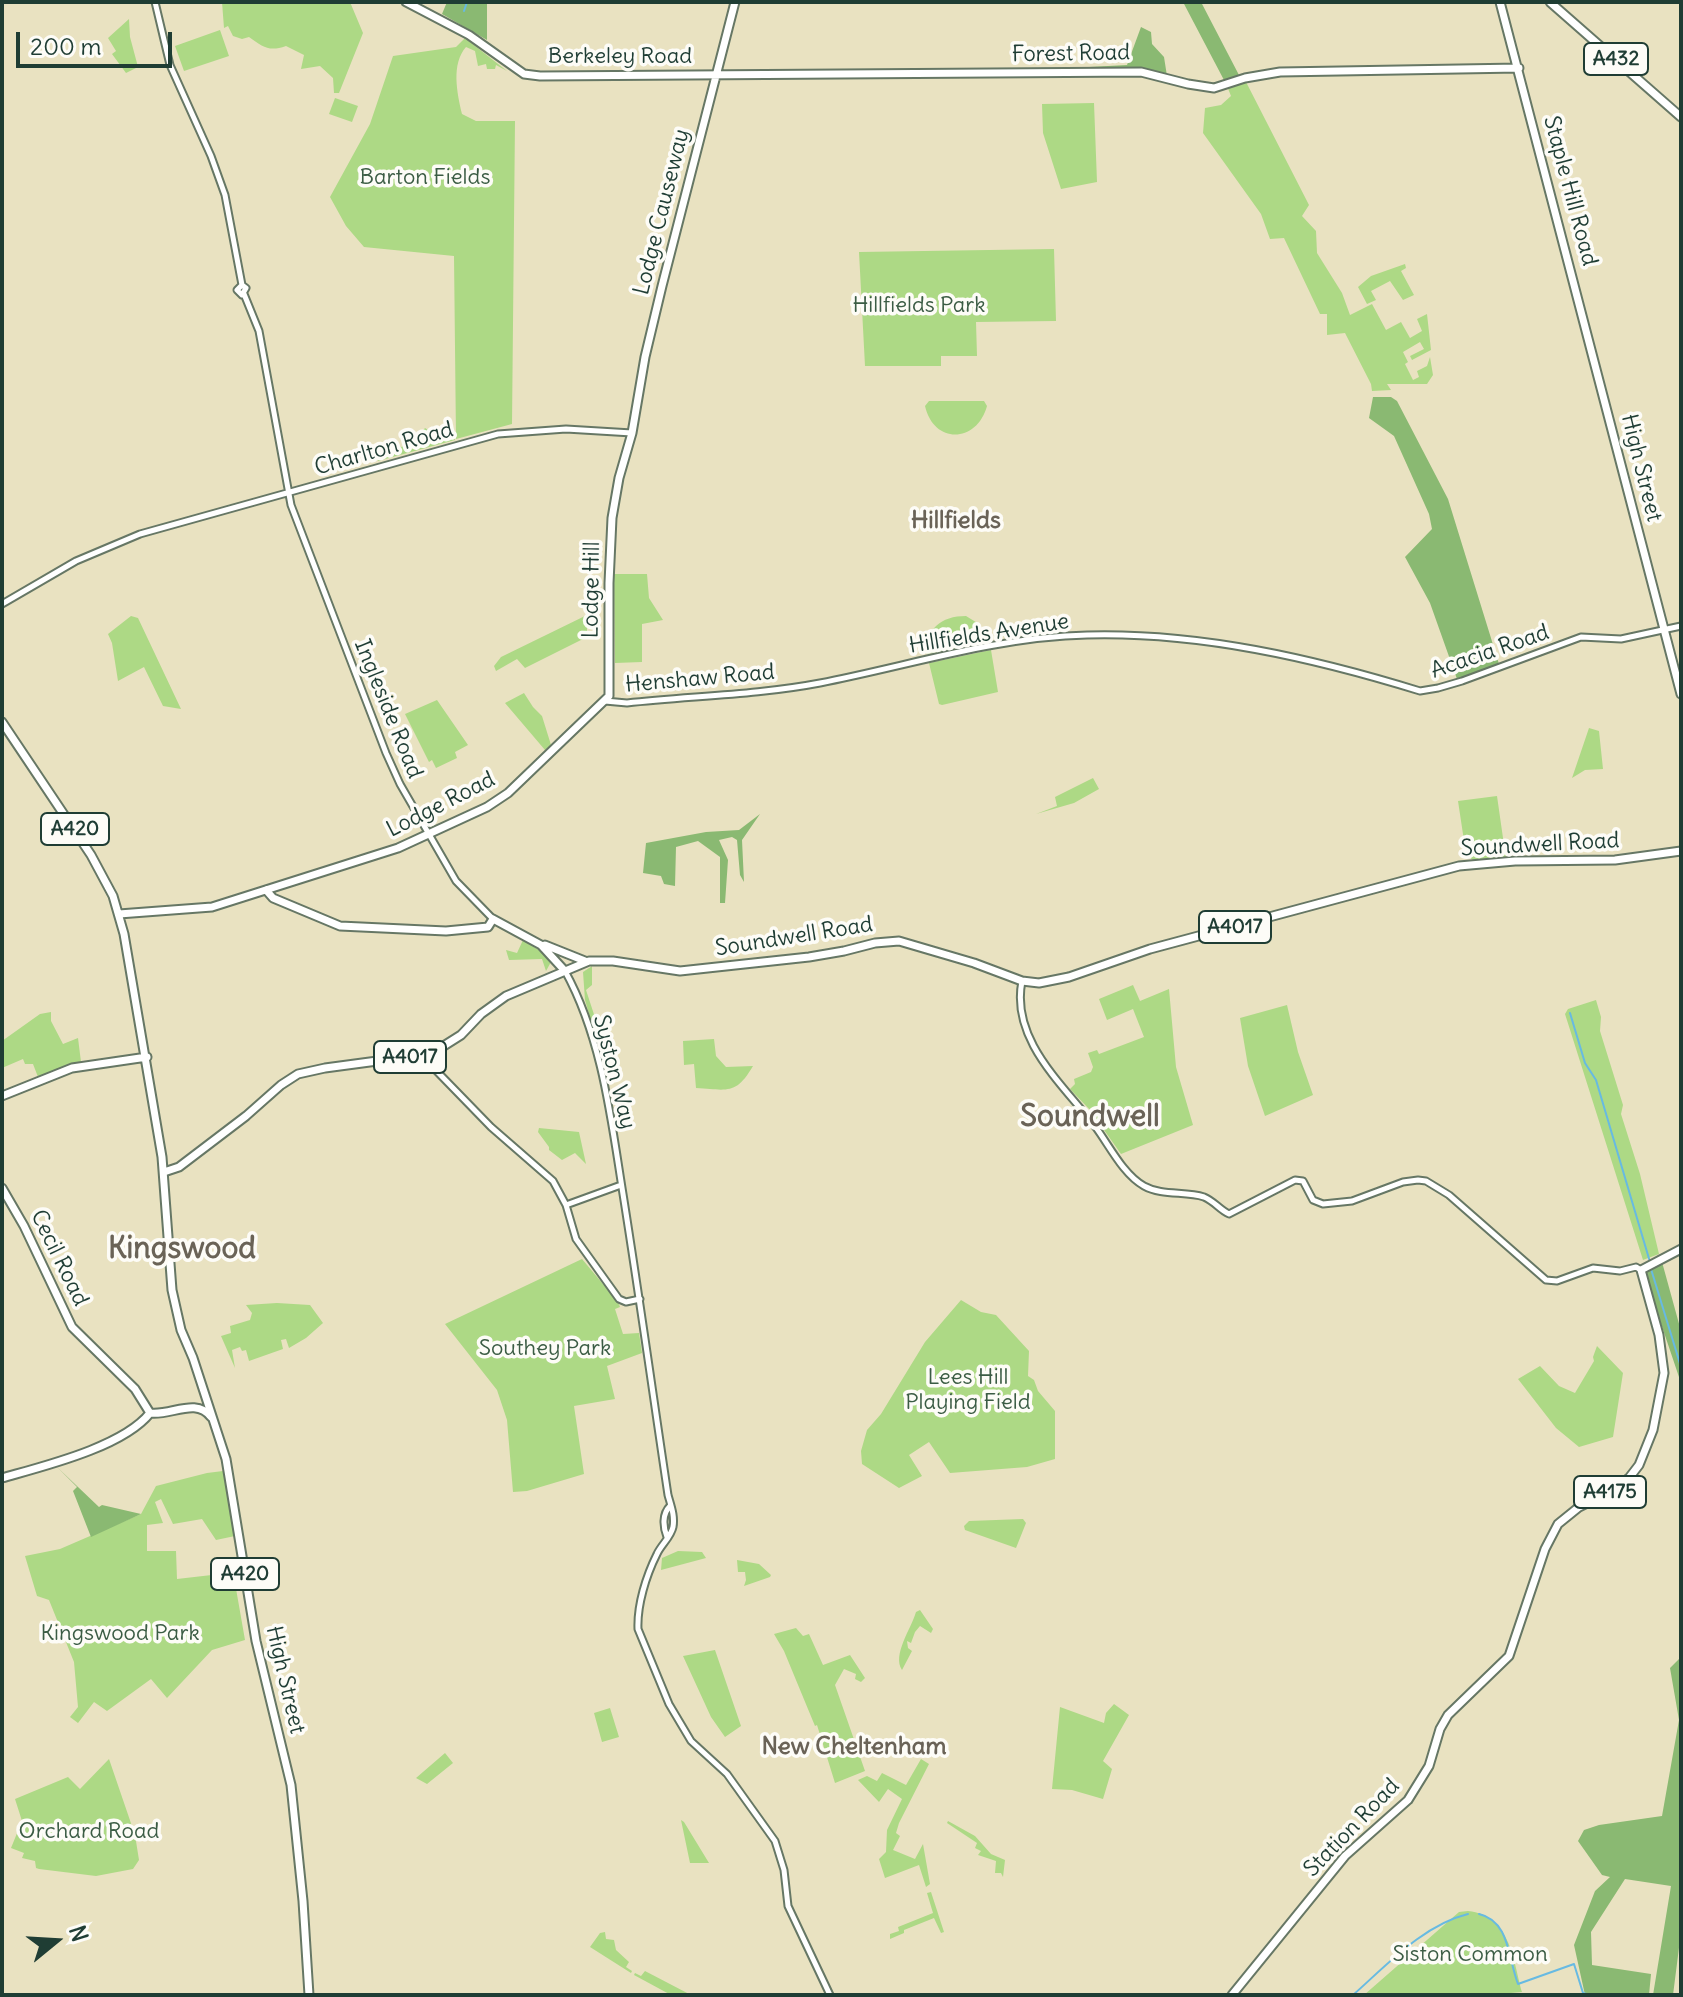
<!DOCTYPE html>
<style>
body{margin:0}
#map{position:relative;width:1683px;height:1997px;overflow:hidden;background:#e9e2c1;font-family:Delius,sans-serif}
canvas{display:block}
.frame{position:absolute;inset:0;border:4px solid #1f3d34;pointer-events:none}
.north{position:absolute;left:16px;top:1901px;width:80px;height:80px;-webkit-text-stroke:6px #fdfcf7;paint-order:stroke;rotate:72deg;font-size:22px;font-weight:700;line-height:32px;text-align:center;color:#1f3d34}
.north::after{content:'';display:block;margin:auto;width:28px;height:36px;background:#1f3d34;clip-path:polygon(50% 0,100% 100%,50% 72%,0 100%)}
.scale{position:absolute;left:16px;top:32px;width:156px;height:36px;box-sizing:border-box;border:4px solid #1f3d34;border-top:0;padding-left:10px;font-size:24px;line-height:28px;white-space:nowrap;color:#1f3d34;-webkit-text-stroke:6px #fdfcf7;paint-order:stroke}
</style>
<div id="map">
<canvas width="1683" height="1997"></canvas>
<div class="frame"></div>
<div class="north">N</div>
<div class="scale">200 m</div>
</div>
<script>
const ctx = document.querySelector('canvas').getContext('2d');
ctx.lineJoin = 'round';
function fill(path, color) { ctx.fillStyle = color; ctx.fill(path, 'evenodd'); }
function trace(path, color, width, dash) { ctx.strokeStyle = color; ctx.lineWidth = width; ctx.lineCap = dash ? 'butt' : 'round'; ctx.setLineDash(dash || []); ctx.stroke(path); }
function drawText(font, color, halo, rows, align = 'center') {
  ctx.font = font + ' Delius,sans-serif'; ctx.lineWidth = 7; ctx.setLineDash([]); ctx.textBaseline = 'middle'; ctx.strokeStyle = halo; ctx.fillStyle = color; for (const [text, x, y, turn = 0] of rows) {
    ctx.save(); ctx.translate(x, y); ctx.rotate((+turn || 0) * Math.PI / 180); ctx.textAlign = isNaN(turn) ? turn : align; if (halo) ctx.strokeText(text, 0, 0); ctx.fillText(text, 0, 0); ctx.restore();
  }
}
fill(new Path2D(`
 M222 2H350L363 33 339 93H334L333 78 320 66 301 69 304 55 286 46C269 52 263 47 249 37L242 39 233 36 228 26 224 28Z
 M129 19 130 37 138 67 126 73 112 54 116 51 108 38Z
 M220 30 229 56 184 71 175 46Z
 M465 38 507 71 496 65 495 69H487L486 64 478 66 475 51 466 47C451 64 457 93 462 114L476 121H515L512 424 456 439 454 256 364 247 346 226 330 197 370 124 393 56 456 47Z
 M1245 80 1309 205 1302 216 1316 231 1317 253 1342 293 1350 315 1372 304 1386 330 1401 322 1410 338 1422 331 1417 319 1427 314 1431 350 1412 360 1410 356 1424 349 1420 342 1403 352 1408 362 1405 364 1413 380 1419 377 1417 371 1427 366 1430 357 1433 375 1427 384H1387L1391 390 1372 391 1371 384 1345 333 1327 335V314H1320L1284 238 1270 239 1261 214 1203 133 1205 108 1221 105 1231 96 1227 86Z
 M335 98 358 106 352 122 329 114Z
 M1094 103 1097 182 1061 189 1043 133 1042 104Z
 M1054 249 1056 321 976 322 977 356H941V366H865L859 252Z
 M1405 264 1406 268 1401 271 1414 295 1403 300 1390 281 1371 291 1376 300 1367 304 1358 287 1371 276Z
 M929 401H984L987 406C977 443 934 445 925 406Z
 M425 428 436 435H455V440L378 461 377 454 428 439 421 433Z
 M614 574H647L649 598 663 620 642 624V662L615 663Z
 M587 615V637L525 668 517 659 496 671 494 666 501 657Z
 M131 616 138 618 181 709 163 706 144 667 118 681 112 643 108 634Z
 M966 616 979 624 989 642 927 654C925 629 941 616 966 616Z
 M991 650 998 692 942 705 939 704 929 663Z
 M524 693 533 707 542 716 551 745 545 750 505 703Z
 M437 700 468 745 455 752 457 758 436 768 432 760 429 762 405 714Z
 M1589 728 1599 731 1603 769 1585 770 1572 778Z
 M1093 778 1099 789 1074 803 1036 814 1057 806 1055 797Z
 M1497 796 1506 859 1474 861 1466 854 1458 801Z
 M523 940 542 952 551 962 546 971 542 959 509 960 506 950 517 953Z
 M592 966V985L586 990 604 1045 610 1077 606 1073 585 1000 583 972Z
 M1133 985 1140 1001 1169 989 1176 1067 1193 1125 1121 1154 1090 1110 1070 1089 1075 1084 1074 1079 1091 1072 1093 1067 1088 1053 1097 1050 1099 1054 1144 1037 1133 1009 1107 1020 1099 999Z
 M1596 1000 1601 1017 1600 1031 1623 1105 1621 1114 1640 1174 1659 1254 1643 1260 1565 1014 1568 1009Z
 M1287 1005 1298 1052 1313 1095 1265 1116 1248 1066 1240 1018Z
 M51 1012V1021L63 1044 78 1038 81 1062 38 1077 33 1064H25L23 1059 2 1068V1041L40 1014Z
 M714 1039 716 1056 726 1067 753 1066C736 1095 728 1090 696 1088L694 1064 684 1065 683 1041Z
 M539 1128 579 1132 586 1164 575 1153 562 1160 549 1150V1147L538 1132Z
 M582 1259 618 1302 620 1307 615 1309 623 1334 639 1333 642 1353 607 1366 615 1399 574 1406 584 1474 527 1491 513 1492 507 1420 497 1390 445 1324Z
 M961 1300 981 1312 996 1315 1029 1351 1028 1376 1034 1380 1038 1391 1055 1411V1459L1027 1467 950 1473 929 1442 909 1455 922 1476 899 1488 862 1464 861 1451 867 1430 881 1414 925 1342Z
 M277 1303 310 1305 323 1323 306 1338 289 1348 286 1339 281 1340 283 1349 249 1361 246 1350 242 1351 240 1347 232 1350 235 1368 221 1336 231 1333 230 1326 250 1320 252 1313 246 1305Z
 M1597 1346 1623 1373 1613 1437 1579 1447 1556 1428 1518 1379 1540 1366 1559 1386 1575 1393 1594 1361 1593 1357Z
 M223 1471 235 1536 216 1540 202 1519 173 1524 161 1499 155 1502 163 1523 147 1525V1551H176L177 1579 229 1573 231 1583H235L245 1640 212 1650 167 1698 151 1679 107 1711 94 1702 78 1723 70 1717 78 1707 74 1662 49 1600 37 1596 25 1556 60 1549 141 1514 156 1486 207 1473Z
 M1023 1519 1026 1523 1016 1548 965 1530 964 1526 969 1521Z
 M678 1551 702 1552 706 1558 661 1570 662 1558Z
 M737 1560 759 1564 771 1575 770 1577 744 1586 746 1580 745 1572H738Z
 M920 1610 933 1629 931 1633 920 1626 915 1632 911 1643 907 1641 908 1648 912 1651 902 1670C892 1655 911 1629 916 1612Z
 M796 1628 803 1636 809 1634 823 1665 850 1655 865 1678 861 1682 855 1679 856 1674 844 1669 835 1685 865 1771 835 1783 817 1725 815 1726 784 1651 774 1634Z
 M715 1650 741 1726 725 1737 711 1717 683 1656Z
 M1114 1704 1129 1715 1103 1761 1112 1769 1103 1799 1072 1790 1052 1789 1060 1707 1104 1723 1106 1713Z
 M610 1708 619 1737 602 1742 594 1713Z
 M445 1753 453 1763 427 1784 416 1778Z
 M109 1759 135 1835 139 1860 133 1869 96 1876 39 1869 36 1868 35 1861 22 1858 24 1853 11 1848 22 1821 15 1799 68 1777 80 1789Z
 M921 1759 929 1764 899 1823 896 1833 900 1836 893 1850 915 1859 923 1844 930 1884 926 1887 919 1865 885 1878 879 1859 886 1852 887 1830 902 1799 888 1789 879 1802 858 1780 867 1776 877 1781 882 1773 906 1785Z
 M681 1820 684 1822 709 1863H690Z
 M948 1821 975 1836 991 1854 1005 1860 1003 1877 1001 1873H995L996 1861 978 1855 981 1851 975 1848 977 1843 947 1823Z
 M931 1892 944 1932 941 1933 934 1918 904 1930V1933L890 1939V1934L899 1931 898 1927 933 1913 927 1893Z
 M1468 1911C1510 1915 1513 1959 1522 1992L1489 1995H1364L1459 1912Z
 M605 1932 606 1939 614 1940 616 1950 629 1962 626 1967 632 1971 631 1973 590 1947 600 1933Z
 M645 1971 691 1995H671L634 1975 635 1973 641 1976Z`), '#add985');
fill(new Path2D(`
 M447 2H487V40L442 14Z
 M1183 2H1201L1240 77 1225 82Z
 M1141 27 1151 32 1152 44 1164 57 1167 76 1148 70 1089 67 1127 65Z
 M1373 397H1391L1397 401 1448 499 1499 664 1457 679 1430 603 1405 557 1432 529 1429 514 1394 436 1369 418Z
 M760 814 742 840 744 882 740 875 737 840 732 837 719 840 728 860 725 903H720V857L698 841 676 847 675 886 664 884 661 876 643 873 646 843 706 832 739 830Z
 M1662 1262 1681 1331V1383L1644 1273 1646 1269Z
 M57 1467 99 1507 102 1505 141 1514 91 1537 73 1491 77 1487Z
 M1681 1621V1932L1673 1995H1653L1671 1886 1625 1879 1591 1932 1592 1965 1651 1974 1649 1995H1585L1574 1945 1595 1891 1610 1877 1602 1875 1578 1841 1584 1830 1599 1825 1662 1816 1679 1720 1670 1668 1679 1659Z`), '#8ab972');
trace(new Path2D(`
 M464 11 467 2
 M1570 1013 1585 1063 1596 1080 1650 1262
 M1651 1269 1681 1367
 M1479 1914C1510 1921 1508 1959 1518 1984L1574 1964 1583 1993 1590 1995
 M1353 1995C1387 1965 1423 1925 1468 1914`), '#67bae2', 2);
const minor = new Path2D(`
 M155 2 170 65 211 156 225 195 242 285 246 288 242 295 237 290 242 285
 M244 294 259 331 291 505 386 753 400 784 456 881 493 919
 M2 604 76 561 140 534 498 434 566 429 632 433
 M605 701 627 703C691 696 757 695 820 683 908 666 996 637 1087 635 1199 632 1313 658 1420 691L1438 688 1462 681 1581 637 1621 639 1681 626
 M565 971C602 1038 611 1119 623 1194 639 1294 653 1395 668 1495 671 1506 675 1516 673 1527 671 1537 661 1545 657 1554 646 1576 637 1605 638 1629L669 1704 691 1741 727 1774 775 1841 784 1870 788 1906 830 1995
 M1022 981C1010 1041 1065 1086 1097 1129 1110 1147 1124 1175 1144 1186 1162 1196 1185 1191 1204 1197 1214 1201 1220 1210 1229 1214L1295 1180 1303 1181 1313 1200 1323 1204 1352 1201 1403 1182 1418 1180 1426 1181 1449 1195 1546 1280 1557 1281 1593 1268 1620 1271 1636 1267 1641 1270
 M422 1056 491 1127 553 1181 566 1205 576 1239 619 1299 626 1302 640 1299
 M566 1205 621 1185
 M667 1537C663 1527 662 1514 670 1506`);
const major = new Path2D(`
 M406 2 469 35 524 74 540 76 1141 72 1188 84 1214 88 1245 78 1280 72 1519 68
 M1500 2 1681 694
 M1550 2 1681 117
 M2 722 91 855 113 896 124 934 162 1157 172 1290 181 1330 193 1358 226 1459 256 1641 291 1785 303 1901 309 1995
 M266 890 273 898 340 926 446 931 488 927 493 919 541 945 564 970
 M119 914 212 907 398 848 487 807 508 793 609 696V583L612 518 619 478 632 433 645 357 662 286 735 2
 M545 945 585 961
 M2 1096 72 1068 147 1057
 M164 1172 179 1167 246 1116 281 1085 298 1074 325 1068 422 1055 442 1047 461 1035 481 1014 506 996 589 961H613L680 971 809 957 844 951 875 943 899 941 974 963 1022 981 1039 983 1069 977 1150 949 1459 866 1515 861 1615 860 1681 851
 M2 1188 24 1226 72 1327 135 1389 150 1413
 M150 1413C171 1416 196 1397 211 1417
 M2 1478C44 1466 123 1447 150 1413
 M1232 1995 1345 1856 1408 1800 1429 1766 1440 1729 1448 1715 1509 1656 1545 1549 1558 1524 1579 1507 1611 1491 1629 1478 1639 1465 1653 1430 1664 1373 1659 1335 1641 1270 1681 1249`);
trace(minor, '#667765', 9);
trace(major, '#667765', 11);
trace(minor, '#fff', 5);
trace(major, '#fff', 7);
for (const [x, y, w] of [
 [1616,59,64],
 [75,829,68],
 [1235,927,72],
 [410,1057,72],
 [1610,1492,72],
 [245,1574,68]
]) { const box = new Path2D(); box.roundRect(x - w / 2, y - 16, w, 32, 6); ctx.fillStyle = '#fdfcf7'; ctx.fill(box); trace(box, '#1f3d34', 2); }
drawText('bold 20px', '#1f3d34', null, [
 ["A432",1616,59],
 ["A420",75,829],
 ["A4017",1235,927],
 ["A4017",410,1057],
 ["A4175",1610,1492],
 ["A420",245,1574]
]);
drawText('22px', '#1f3d34', '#fdfcf7', [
 ["Forest Road",1071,54,-1],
 ["Berkeley Road",620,57],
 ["Staple Hill Road",1570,191,75],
 ["Lodge Causeway",662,212,-76],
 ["Charlton Road",384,449,-16],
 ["High Street",1641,468,76],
 ["Lodge Hill",592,590,-89],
 ["Hillfields Avenue",989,634,-9],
 ["Acacia Road",1490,652,-19],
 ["Henshaw Road",700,679,-5],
 ["Ingleside Road",388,709,68],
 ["Lodge Road",441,805,-27],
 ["Soundwell Road",1540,845,-3],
 ["Soundwell Road",794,937,-9],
 ["Syston Way",614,1072,76],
 ["Cecil Road",59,1258,64],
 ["High Street",285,1680,77],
 ["Station Road",1352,1828,-46]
]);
drawText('22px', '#3b5c44', '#fdfcf7', [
 ["Barton Fields",425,178],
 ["Hillfields Park",919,306],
 ["Southey Park",545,1349],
 ["Lees Hill",968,1378],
 ["Playing Field",968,1403],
 ["Kingswood Park",120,1634],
 ["Orchard Road",89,1832],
 ["Siston Common",1470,1955]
]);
drawText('bold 24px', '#6a6357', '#fdfcf7', [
 ["Hillfields",956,521],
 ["New Cheltenham",854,1747]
]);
drawText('bold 30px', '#6a6357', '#fdfcf7', [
 ["Soundwell",1090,1117],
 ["Kingswood",182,1249]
]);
</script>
